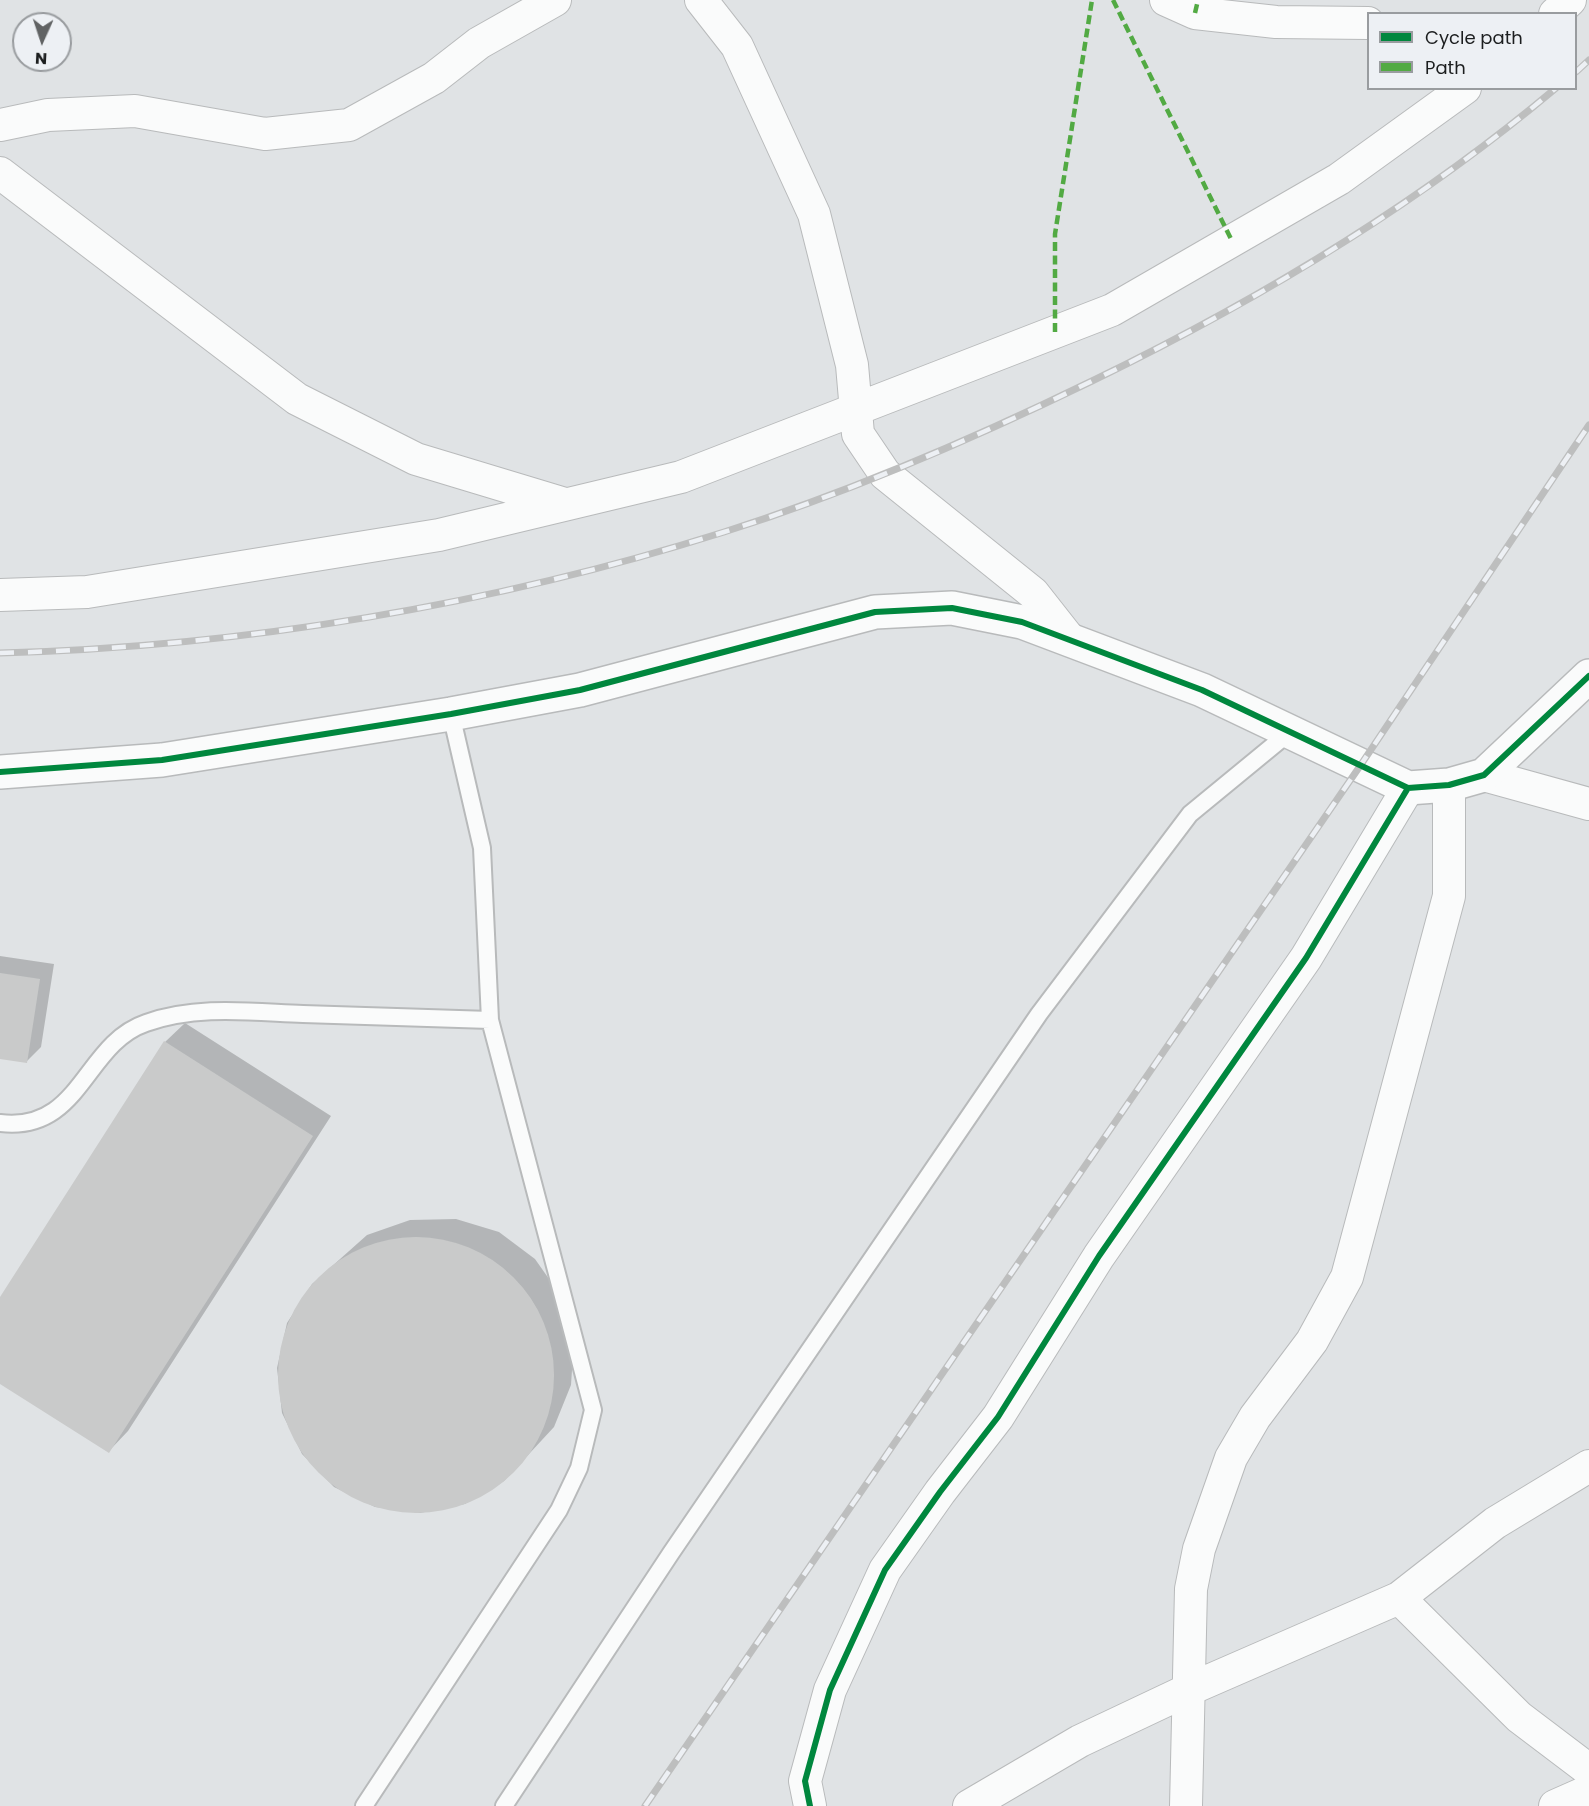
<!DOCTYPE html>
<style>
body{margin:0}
#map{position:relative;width:1589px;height:1806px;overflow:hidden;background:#e0e3e5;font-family:Poppins,sans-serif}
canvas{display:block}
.legend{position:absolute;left:1367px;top:12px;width:210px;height:78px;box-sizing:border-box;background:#edf0f4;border:2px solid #999c9f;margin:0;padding:8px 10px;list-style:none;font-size:18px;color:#1c1e1f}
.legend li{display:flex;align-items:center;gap:12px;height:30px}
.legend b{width:30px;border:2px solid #999c9f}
.north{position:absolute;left:12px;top:12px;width:60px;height:60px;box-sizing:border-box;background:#edf0f4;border:2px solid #999c9f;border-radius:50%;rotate:183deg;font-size:16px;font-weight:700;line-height:24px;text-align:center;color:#1c1e1f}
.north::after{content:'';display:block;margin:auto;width:21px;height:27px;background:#616364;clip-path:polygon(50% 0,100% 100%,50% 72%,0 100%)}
</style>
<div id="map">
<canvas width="1589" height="1806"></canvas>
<ul class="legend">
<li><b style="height:8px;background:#00873e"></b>Cycle path</li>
<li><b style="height:8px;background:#52aa43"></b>Path</li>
</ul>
<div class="north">N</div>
</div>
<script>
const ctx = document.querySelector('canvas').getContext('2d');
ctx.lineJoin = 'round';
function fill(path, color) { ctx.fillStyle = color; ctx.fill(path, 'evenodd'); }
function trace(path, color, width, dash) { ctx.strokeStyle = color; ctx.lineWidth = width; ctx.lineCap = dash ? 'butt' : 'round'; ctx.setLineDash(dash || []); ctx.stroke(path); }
fill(new Path2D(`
 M0 956 54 964 41 1047 27 1061 0 1057Z
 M185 1023 331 1116 128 1431 109 1451 0 1382V1300L165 1042Z
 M456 1219 499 1232 535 1259 561 1296 574 1340 571 1385 554 1427 504 1481 465 1504 420 1513 375 1507 334 1487 302 1454 282 1413 277 1368 287 1323 312 1284 367 1235 410 1220Z`), '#0003');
fill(new Path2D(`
 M0 973 40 979 27 1063 0 1059Z
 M164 1041 313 1136 109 1453 0 1384V1297Z
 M278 1375a138 138 0 1 1 276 0a138 138 0 1 1-276 0Z`), '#c9caca');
const service = new Path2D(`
 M0 1123C81 1133 84 1044 146 1023 197 1005 250 1012 303 1014 365 1016 427 1018 490 1020
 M364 1806 559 1510 579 1468 593 1410 490 1020 482 848 451 714
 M504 1806 671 1553 1039 1014 1190 814 1291 731`);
const minor = new Path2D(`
 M701 0 737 46 814 214 852 365 858 434 885 474 1033 593 1070 640
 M1166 0 1195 13 1276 22 1368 23
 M1555 14 1570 0
 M0 125 48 115 135 111 265 134 349 125 434 78 479 43 555 0
 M0 173 297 399 416 459 565 504
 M0 595 87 592 439 535 681 477 1112 310 1339 179 1465 88
 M1484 775 1589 804
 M1399 1598 1519 1717 1589 1770
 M810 1806 805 1781 830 1690 885 1570 940 1492 998 1417 1099 1256 1306 958 1408 788
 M969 1806 1080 1741 1190 1689 1399 1598 1495 1523 1589 1466
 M1186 1806 1191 1589 1199 1549 1231 1458 1255 1417 1312 1341 1347 1277 1449 896V785
 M1555 1806 1589 1791`);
const tertiary = new Path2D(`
 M0 772 162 760 451 714 580 690 875 612 952 608 1022 622 1202 690 1408 788 1449 785 1484 775 1589 676`);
trace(service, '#b8babb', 20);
trace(minor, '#b8babb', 34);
trace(tertiary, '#b8babb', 36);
trace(service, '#fafbfb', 16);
trace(minor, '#fafbfb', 32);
trace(tertiary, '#fafbfb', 33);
const rail = new Path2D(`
 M1576 72 1589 60
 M0 653C242 647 493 605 724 532 850 492 973 439 1092 381 1257 301 1415 207 1556 88
 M645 1806 1360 766 1589 425`);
trace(rail, '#bdbebe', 7);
trace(rail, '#edf0f4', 4.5, [14]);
trace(new Path2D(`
 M1113 0 1232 241
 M1195 13 1198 0
 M1055 332V234L1092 0`), '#52aa43', 4.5, [9, 4.5]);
trace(new Path2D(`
 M0 772 162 760 451 714 580 690 875 612 952 608 1022 622 1202 690 1408 788 1449 785 1484 775 1589 676
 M810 1806 805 1781 830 1690 885 1570 940 1492 998 1417 1099 1256 1306 958 1408 788`), '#00873e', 6);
</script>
